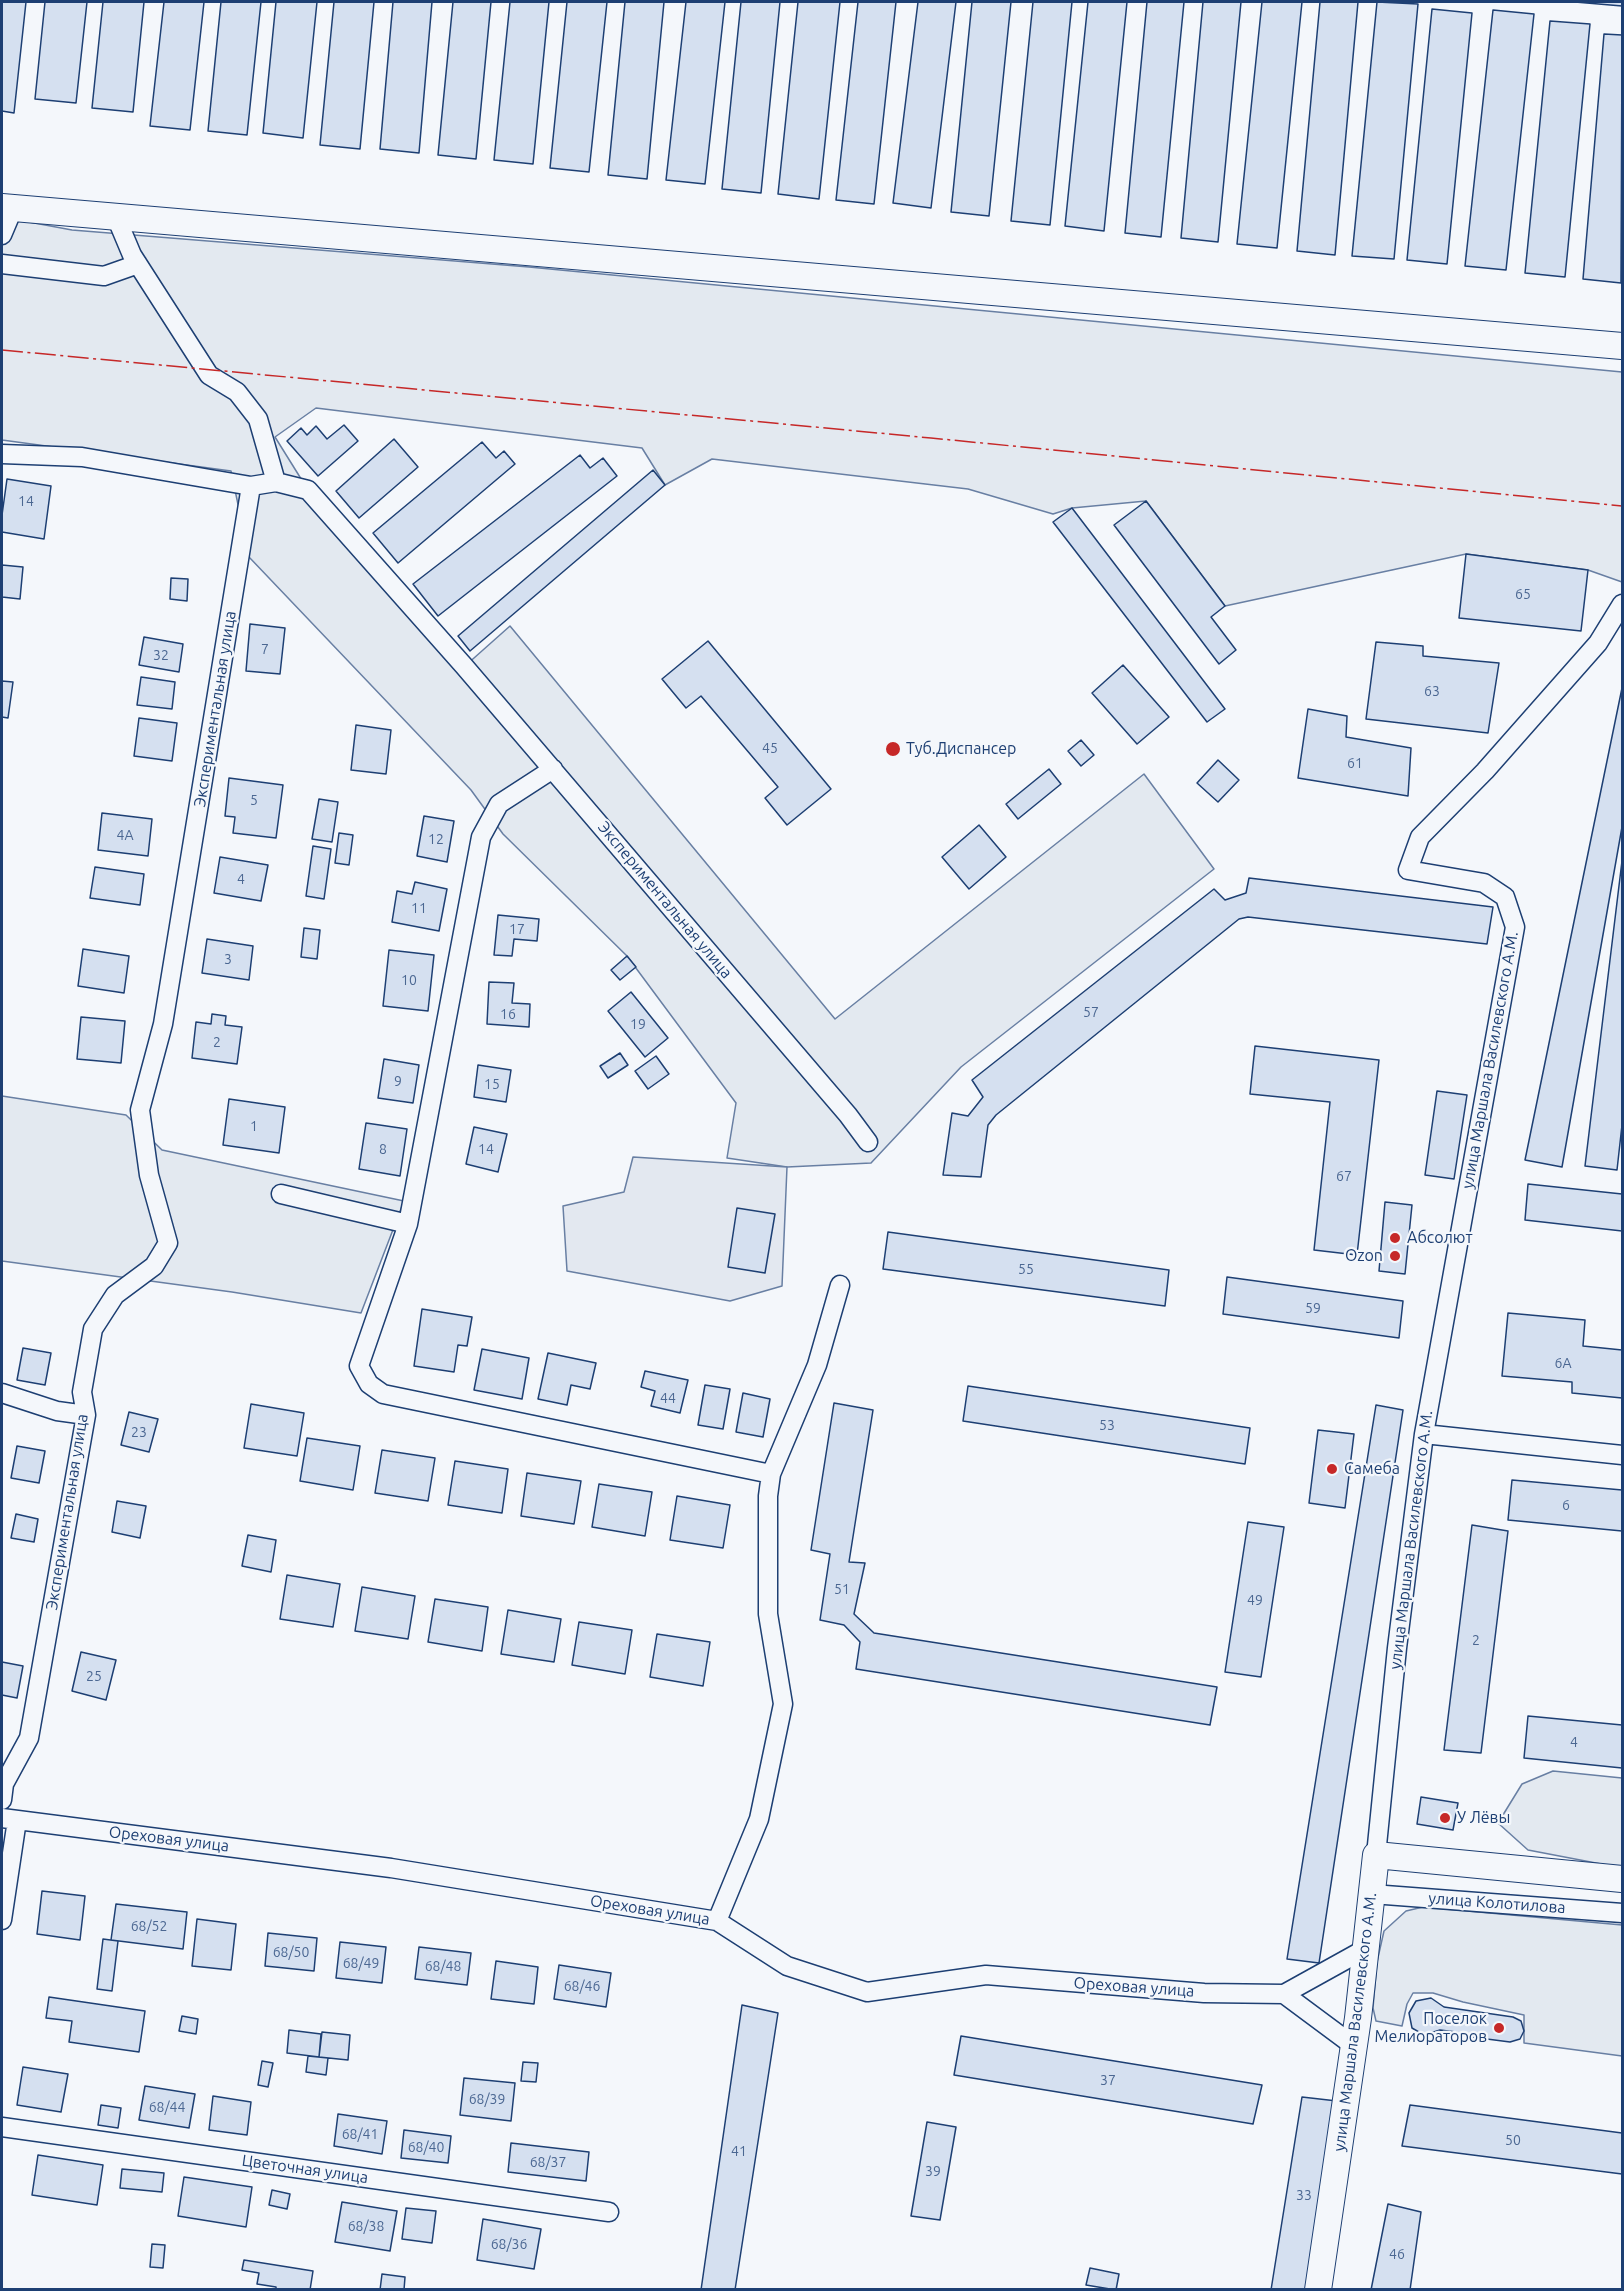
<!DOCTYPE html>
<meta charset="utf-8">
<style>
body{margin:0}
#map{position:relative;width:1624px;height:2291px;overflow:hidden;background:#f4f7fb;font-family:Ubuntu,sans-serif}
canvas{display:block}
.frame{position:absolute;inset:0;border:3px solid #1d3f73;pointer-events:none}
</style>
<div id="map">
<canvas width="1624" height="2291"></canvas>
<div class="frame"></div>
</div>
<script>
const ctx = document.querySelector('canvas').getContext('2d');
ctx.lineJoin = 'round';
function fill(path, color) { ctx.fillStyle = color; ctx.fill(path, 'evenodd'); }
function trace(path, color, width, dash) { ctx.strokeStyle = color; ctx.lineWidth = width; ctx.lineCap = dash ? 'butt' : 'round'; ctx.setLineDash(dash || []); ctx.stroke(path); }
function drawText(font, color, halo, rows, align = 'center') {
  ctx.font = font + ' Ubuntu,sans-serif'; ctx.lineWidth = 4.5; ctx.setLineDash([]); ctx.textBaseline = 'middle'; ctx.strokeStyle = halo; ctx.fillStyle = color; for (const [text, x, y, turn = 0] of rows) {
    ctx.save(); ctx.translate(x, y); ctx.rotate((+turn || 0) * Math.PI / 180); ctx.textAlign = isNaN(turn) ? turn : align; if (halo) ctx.strokeText(text, 0, 0); ctx.fillText(text, 0, 0); ctx.restore();
  }
}
const green = new Path2D(`
 M2 217 72 230 529 267 1622 372V582L1588 570 1466 554 1225 606 1146 501 1072 508 1053 514 968 489 712 459 665 485 642 448 316 408 275 437 308 490 465 666 510 626 835 1019 1144 774 1214 869 961 1067 871 1163 787 1167 727 1158 736 1103 627 956 503 834 471 790 249 557 231 471 2 440Z
 M2 1096 126 1115 162 1150 404 1201 361 1313 232 1292 2 1261Z
 M1553 1771 1622 1778V1868L1528 1850 1498 1823 1522 1784Z
 M1423 1907 1622 1925V2056L1524 2043V2015L1463 2002 1433 1993H1413L1407 2004 1402 2026 1376 2021 1373 2008 1377 1962 1384 1931 1406 1911Z`);
fill(green, '#e3e9f0');
trace(green, '#687fa3', 1.5);
const parking = new Path2D(`
 M633 1157 787 1167 782 1286 730 1301 567 1271 563 1206 624 1192Z`);
fill(parking, '#e3e8f0');
trace(parking, '#687fa3', 1.5);
const building = new Path2D(`
 M2 2H26L14 113 2 111Z
 M45 2H87L76 103 35 99Z
 M103 2H144L133 112 92 108Z
 M164 2H204L190 130 150 126Z
 M221 2H261L247 135 208 131Z
 M276 2H317L303 138 263 133Z
 M334 2H374L360 149 320 145Z
 M393 2H432L419 153 380 149Z
 M453 2H491L476 159 438 155Z
 M510 2H549L533 164 494 160Z
 M567 2H607L589 172 550 168Z
 M625 2H664L647 179 608 175Z
 M686 2H725L705 184 666 180Z
 M741 2H780L761 193 722 189Z
 M798 2H840L819 199 778 194Z
 M858 2H896L874 204 836 200Z
 M918 2H956L931 208 893 203Z
 M972 2H1011L989 216 951 212Z
 M1033 2H1072L1050 225 1011 221Z
 M1088 2H1127L1104 231 1065 226Z
 M1147 2H1184L1161 237 1125 233Z
 M1203 2H1241L1218 242 1181 238Z
 M1262 2H1302L1277 248 1237 244Z
 M1320 2H1358L1335 255 1297 251Z
 M1377 2 1418 4 1394 259 1352 256Z
 M1575 2H1622V6Z
 M1432 9 1472 13 1447 264 1407 260Z
 M1493 10 1534 14 1506 270 1465 266Z
 M1550 21 1590 24 1565 277 1525 273Z
 M1604 34 1622 35 1621 283 1583 279Z
 M344 425 358 441 318 476 287 441 301 428 307 435 316 426 327 439Z
 M394 439 418 467 359 518 336 491Z
 M482 442 496 458 504 451 515 464 398 563 373 533Z
 M580 455 590 468 603 458 617 476 438 616 413 584Z
 M653 470 665 485 470 651 458 636Z
 M7 479 51 486 44 539 2 532V515Z
 M1146 501 1225 606 1211 617 1236 650 1219 664 1114 525Z
 M1072 508 1225 709 1207 722 1053 522Z
 M1466 554 1588 570 1581 631 1459 618Z
 M2 565 23 567 20 599 2 597Z
 M171 578 188 579 187 601 170 599Z
 M250 624 285 628 280 674 246 671Z
 M144 637 183 644 179 672 139 665Z
 M708 641 831 789 787 825 765 798 778 787 701 696 686 708 662 679Z
 M1376 642 1423 646V656L1499 663 1488 733 1366 719Z
 M1123 665 1169 717 1137 744 1092 693Z
 M141 677 175 682 172 709 137 705Z
 M2 681 13 682 8 718 2 717Z
 M1622 688V827L1562 1167 1525 1160Z
 M1308 709 1347 716 1346 737 1411 748 1408 796 1298 778Z
 M139 718 177 723 172 761 134 756Z
 M356 725 391 730 386 774 351 770Z
 M1081 740 1094 755 1081 766 1068 751Z
 M1218 760 1239 780 1218 802 1197 783Z
 M1049 769 1061 784 1018 819 1006 804Z
 M229 778 283 785 276 838 233 833 235 817 225 816Z
 M319 799 338 802 332 842 312 839Z
 M102 813 152 819 148 856 98 850Z
 M424 816 454 821 447 862 417 856Z
 M979 825 1006 857 969 889 942 857Z
 M339 833 353 835 349 865 335 863Z
 M313 846 331 849 324 899 306 896Z
 M220 857 268 865 261 901 214 893Z
 M1622 861V1125L1617 1170 1585 1166Z
 M95 867 144 874 140 905 90 898Z
 M1249 878 1493 907 1487 944 1248 917 1239 919 996 1115 988 1125 981 1177 943 1175 952 1113 968 1116 983 1097 972 1080 1214 889 1225 900 1246 893Z
 M415 882 447 889 439 931 392 922 397 891 412 894Z
 M498 915 539 919 537 941 514 939 512 956 494 955Z
 M304 928 320 930 317 959 301 957Z
 M207 939 253 946 249 980 202 973Z
 M83 949 129 956 124 993 78 986Z
 M389 950 434 955 428 1011 383 1006Z
 M627 956 636 967 620 980 611 970Z
 M489 982 514 983 512 1003 530 1004 529 1027 487 1024Z
 M631 992 668 1038 645 1057 608 1011Z
 M212 1014 226 1016 225 1025 242 1027 237 1064 192 1058 196 1022 211 1024Z
 M81 1017 125 1021 121 1063 77 1059Z
 M1255 1046 1379 1060 1357 1255 1314 1250 1330 1102 1250 1094Z
 M620 1053 628 1065 608 1078 600 1066Z
 M656 1056 669 1074 648 1089 635 1071Z
 M384 1059 419 1065 413 1103 378 1098Z
 M478 1065 511 1070 506 1102 474 1097Z
 M1437 1091 1467 1095 1454 1179 1425 1175Z
 M229 1099 285 1107 279 1153 223 1145Z
 M366 1123 407 1129 400 1176 359 1169Z
 M474 1127 507 1134 498 1172 466 1164Z
 M1528 1184 1622 1194V1231L1525 1220Z
 M1385 1202 1412 1205 1405 1274 1379 1271Z
 M737 1208 775 1214 765 1273 728 1267Z
 M888 1232 1169 1270 1165 1306 883 1269Z
 M1227 1277 1403 1301 1399 1338 1223 1314Z
 M422 1309 472 1317 467 1346 458 1345 454 1372 414 1366Z
 M1508 1313 1585 1320 1583 1346 1622 1350V1398L1572 1393V1382L1502 1376Z
 M23 1348 51 1353 45 1385 17 1380Z
 M482 1349 529 1358 522 1399 474 1390Z
 M548 1353 596 1363 590 1389 571 1385 567 1405 538 1399Z
 M645 1371 688 1380 680 1413 651 1406 655 1391 641 1387Z
 M705 1385 730 1389 723 1429 698 1425Z
 M968 1386 1250 1428 1245 1464 963 1421Z
 M743 1393 770 1399 763 1437 736 1432Z
 M834 1403 873 1410 849 1562 865 1563 854 1614 874 1633 1217 1687 1210 1725 856 1669 860 1642 844 1625 820 1620 830 1554 811 1550Z
 M251 1404 304 1413 297 1456 244 1448Z
 M1376 1405 1403 1410 1319 1963 1287 1959Z
 M129 1412 158 1419 149 1452 121 1445Z
 M1318 1430 1354 1434 1345 1508 1309 1503Z
 M307 1438 360 1446 353 1490 300 1481Z
 M17 1446 45 1451 39 1483 11 1478Z
 M382 1450 435 1458 428 1501 375 1493Z
 M455 1461 508 1469 502 1513 448 1505Z
 M527 1473 581 1481 574 1524 521 1516Z
 M1512 1480 1622 1490V1531L1508 1520Z
 M599 1484 652 1492 645 1536 592 1527Z
 M677 1496 730 1505 723 1548 670 1540Z
 M117 1501 146 1506 140 1538 112 1532Z
 M16 1514 38 1519 34 1542 11 1538Z
 M1248 1522 1284 1527 1261 1677 1225 1672Z
 M1472 1525 1508 1531 1481 1753 1444 1750Z
 M248 1535 276 1540 271 1572 242 1566Z
 M287 1575 340 1584 333 1627 280 1619Z
 M362 1587 415 1596 408 1639 355 1631Z
 M435 1599 488 1607 482 1651 428 1642Z
 M508 1610 561 1619 554 1662 501 1654Z
 M579 1622 632 1630 625 1674 572 1665Z
 M657 1634 710 1642 703 1686 650 1677Z
 M81 1652 116 1660 106 1700 72 1691Z
 M2 1662 23 1666 17 1698 2 1695Z
 M1528 1716 1622 1725V1768L1524 1758Z
 M1421 1797 1458 1803 1453 1830 1417 1824Z
 M42 1891 85 1896 80 1940 37 1934Z
 M116 1904 187 1912 183 1949 111 1940Z
 M197 1919 236 1924 231 1970 192 1966Z
 M268 1933 317 1938 314 1971 265 1966Z
 M103 1939 118 1941 112 1991 97 1989Z
 M340 1942 386 1947 382 1983 336 1978Z
 M419 1947 471 1953 467 1985 415 1979Z
 M496 1961 538 1967 534 2004 491 1999Z
 M559 1965 611 1973 606 2007 554 1999Z
 M49 1997 145 2011 139 2052 69 2042 72 2021 46 2018Z
 M1431 1998 1444 2007 1513 2017 1521 2021 1524 2031 1520 2039 1510 2042 1456 2035V2032L1440 2030 1424 2035 1412 2028 1409 2013 1416 2001Z
 M742 2005 778 2013 735 2290H701Z
 M182 2016 198 2019 196 2034 179 2031Z
 M289 2030 321 2034 319 2057 287 2053Z
 M322 2032 350 2035 348 2060 319 2057Z
 M961 2036 1262 2085 1253 2124 954 2075Z
 M308 2056 328 2058 326 2075 306 2072Z
 M262 2061 273 2063 268 2087 258 2085Z
 M523 2062 538 2063 536 2082 521 2081Z
 M23 2067 68 2074 61 2112 17 2105Z
 M464 2078 515 2083 511 2121 460 2115Z
 M145 2086 195 2094 189 2128 139 2120Z
 M213 2096 251 2102 247 2135 209 2130Z
 M1302 2097 1337 2101 1306 2290H1271Z
 M101 2105 121 2108 118 2128 98 2125Z
 M1410 2105 1622 2133V2174L1402 2146Z
 M338 2114 387 2121 382 2154 334 2146Z
 M927 2122 956 2127 940 2220 911 2216Z
 M404 2130 451 2136 448 2163 401 2158Z
 M511 2143 589 2152 586 2181 508 2172Z
 M38 2155 103 2165 97 2205 32 2195Z
 M122 2169 164 2173 162 2192 120 2188Z
 M184 2177 252 2187 246 2227 178 2216Z
 M272 2190 290 2194 287 2209 269 2205Z
 M342 2202 397 2211 390 2251 335 2242Z
 M1388 2204 1421 2212 1410 2290H1371Z
 M406 2208 436 2211 432 2243 402 2239Z
 M483 2219 541 2229 534 2269 477 2260Z
 M152 2244 165 2245 163 2268 150 2267Z
 M244 2260 313 2271 310 2290H276V2287L257 2284 259 2273 242 2270Z
 M1090 2268 1119 2274 1116 2290 1086 2285Z
 M382 2274 405 2277 404 2290H380Z`);
fill(building, '#d5e0f0');
trace(building, '#1d3f73', 1.5);
const minor = new Path2D(`
 M116 217 132 255 209 375 237 392 258 419 276 482
 M2 235 13 209
 M2 264 104 276 138 264
 M2 454 82 457 251 486
 M553 769 499 804 481 837 408 1224 359 1366 369 1384 383 1394 771 1474
 M281 1194 408 1224
 M2 1393 57 1411 86 1415
 M1424 1434 1622 1455
 M2 1800 4 1784 29 1738 86 1415 82 1392 93 1329 115 1295 154 1266 168 1243 149 1175 140 1110 163 1024 251 486 276 482 308 490 464 666 848 1115 868 1142
 M2 1818 391 1868 717 1921 787 1966 867 1992 986 1975 1204 1993 1284 1994 1367 1948
 M1376 1855 1397 1648 1424 1434 1515 927 1505 897 1484 883 1408 870 1420 837 1485 771 1598 643 1622 604
 M1372 1894 1622 1913
 M2 1920 17 1820
 M717 1921 759 1819 783 1704 768 1614V1496L771 1474 817 1365 840 1285
 M1284 1994 1354 2046
 M2 2127 609 2212`);
const secondary = new Path2D(`
 M2 207 1622 346
 M1318 2290 1358 2018 1376 1855 1622 1879`);
trace(minor, '#1d3f73', 21);
trace(secondary, '#1d3f73', 28);
trace(minor, '#f4f7fb', 18);
trace(secondary, '#f4f7fb', 26);
trace(new Path2D(`
 M2 350 931 438 1622 506`), '#c62828', 1.5, [21, 4.5, 3, 4.5]);
for (const [x, y, r, color] of [
 [893,749,8,"#c62828"],
 [1395,1238,6,"#c62828"],
 [1395,1256,6,"#c62828"],
 [1332,1469,6,"#c62828"],
 [1445,1818,6,"#c62828"],
 [1499,2028,6,"#c62828"]
]) { const dot = new Path2D(); dot.arc(x, y, r, 0, 2 * Math.PI); ctx.fillStyle = color; ctx.fill(dot); trace(dot, '#f4f7fb', 2); }
drawText('14px', '#4b6792', null, [
 ["14",26,501],
 ["65",1523,594],
 ["7",265,649],
 ["32",161,655],
 ["63",1432,691],
 ["45",770,748],
 ["61",1355,763],
 ["5",254,800],
 ["4А",125,835],
 ["12",436,839],
 ["4",241,879],
 ["11",419,908],
 ["17",517,929],
 ["3",228,959],
 ["10",409,980],
 ["57",1091,1012],
 ["16",508,1014],
 ["19",638,1024],
 ["2",217,1042],
 ["9",398,1081],
 ["15",492,1084],
 ["1",254,1126],
 ["8",383,1149],
 ["14",486,1149],
 ["67",1344,1176],
 ["55",1026,1269],
 ["59",1313,1308],
 ["6А",1563,1363],
 ["44",668,1398],
 ["53",1107,1425],
 ["23",139,1432],
 ["6",1566,1505],
 ["51",842,1589],
 ["49",1255,1600],
 ["2",1476,1640],
 ["25",94,1676],
 ["4",1574,1742],
 ["68/52",149,1926],
 ["68/50",291,1952],
 ["68/49",361,1963],
 ["68/48",443,1966],
 ["68/46",582,1986],
 ["37",1108,2080],
 ["68/39",487,2099],
 ["68/44",167,2107],
 ["68/41",360,2134],
 ["50",1513,2140],
 ["68/40",426,2147],
 ["41",739,2151],
 ["68/37",548,2162],
 ["39",933,2171],
 ["33",1304,2195],
 ["68/38",366,2226],
 ["68/36",509,2244],
 ["46",1397,2254]
]);
drawText('16px', '#1d3f73', '#f4f7fb', [
 ["Экспериментальная улица",215,709,-81],
 ["Экспериментальная улица",665,900,50],
 ["улица Маршала Василевского А.М.",1490,1060,-80],
 ["Экспериментальная улица",67,1512,-81],
 ["улица Маршала Василевского А.М.",1411,1540,-83],
 ["Ореховая улица",169,1839,7],
 ["улица Колотилова",1497,1903,4],
 ["Ореховая улица",650,1910,9],
 ["Ореховая улица",1134,1987,4],
 ["улица Маршала Василевского А.М.",1355,2022,-83],
 ["Цветочная улица",305,2169,8]
]);
drawText('16px', '#1d3f73', '#f4f7fb', [
 ["Туб.Диспансер",906,749],
 ["Абсолют",1407,1238],
 ["Ozon",1383,1256,"right"],
 ["Самеба",1344,1469],
 ["У Лёвы",1457,1818],
 ["Поселок",1487,2019,"right"],
 ["Мелиораторов",1487,2037,"right"]
], 'left');
</script>
